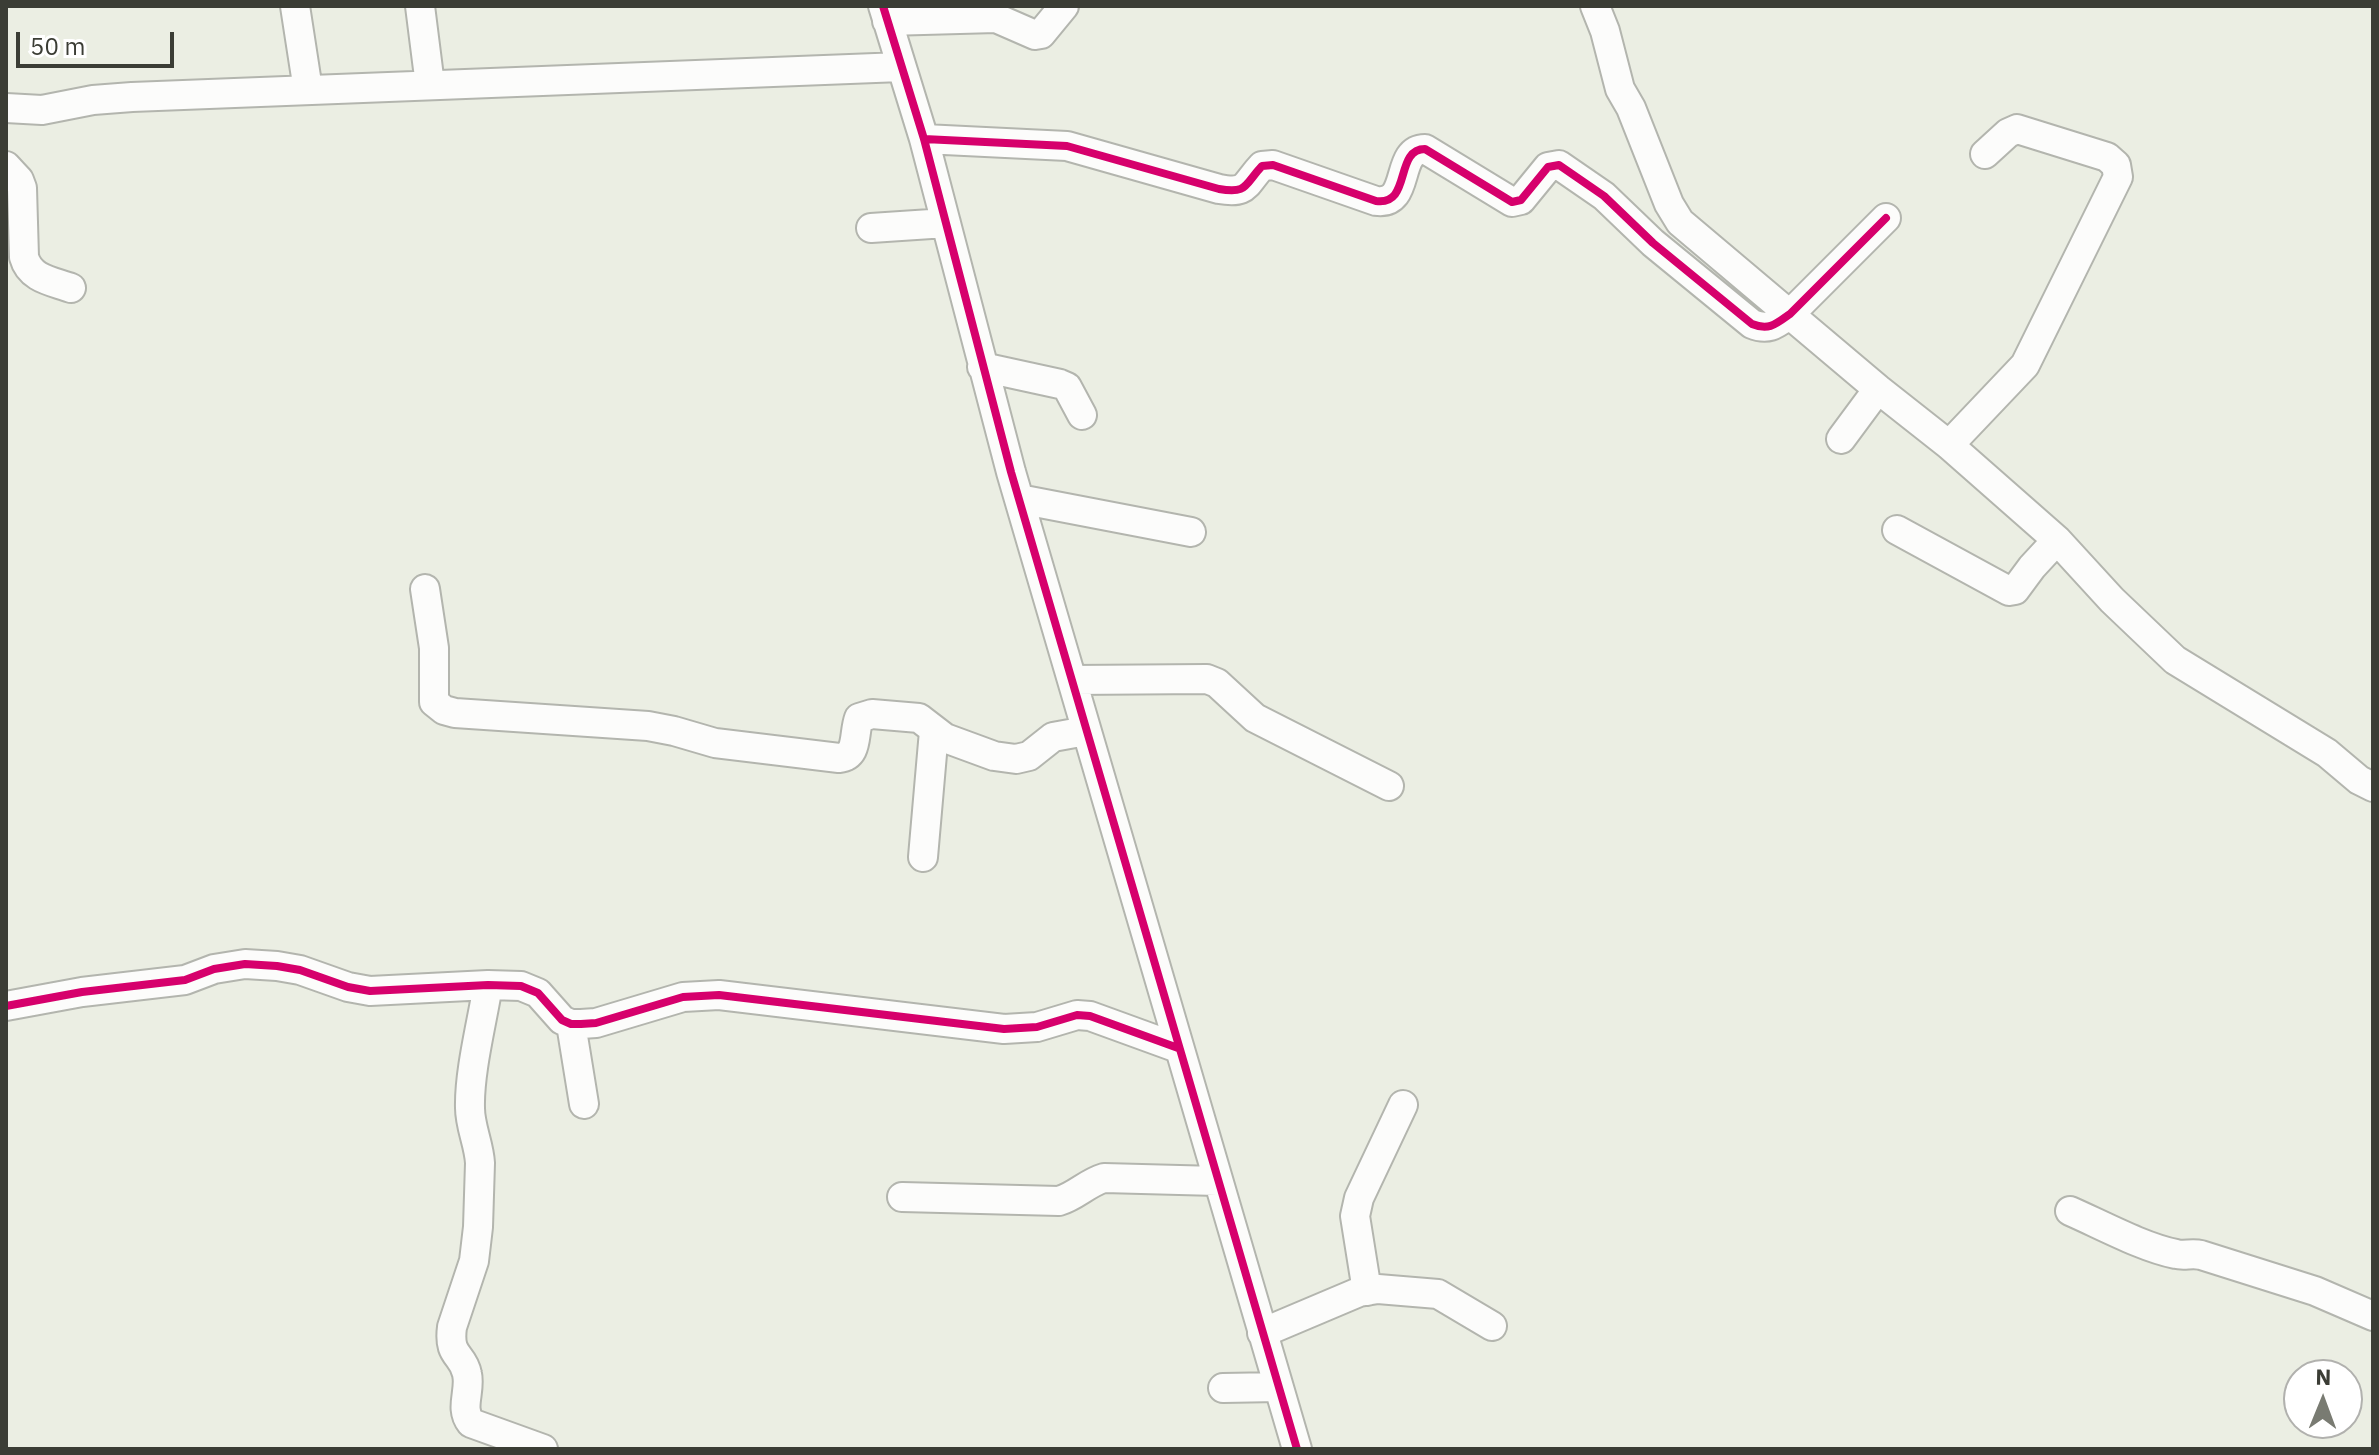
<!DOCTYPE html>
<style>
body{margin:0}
#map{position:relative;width:2379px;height:1455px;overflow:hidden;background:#ebeee3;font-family:"IBM Plex Sans",sans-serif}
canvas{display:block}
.frame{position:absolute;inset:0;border:8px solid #3b3d35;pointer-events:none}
.north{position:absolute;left:2283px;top:1359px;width:80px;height:80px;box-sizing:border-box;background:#fff;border:2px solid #b1b1ae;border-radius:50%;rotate:1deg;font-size:22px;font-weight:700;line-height:32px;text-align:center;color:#3b3d35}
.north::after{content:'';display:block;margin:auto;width:28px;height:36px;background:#797b72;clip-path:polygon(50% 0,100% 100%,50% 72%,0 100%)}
.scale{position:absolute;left:16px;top:32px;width:158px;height:36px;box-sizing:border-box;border:4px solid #3b3d35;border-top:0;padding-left:10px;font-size:24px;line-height:28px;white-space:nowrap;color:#3b3d35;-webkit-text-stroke:6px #fff;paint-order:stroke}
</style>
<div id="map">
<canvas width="2379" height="1455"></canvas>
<div class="frame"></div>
<div class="north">N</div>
<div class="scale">50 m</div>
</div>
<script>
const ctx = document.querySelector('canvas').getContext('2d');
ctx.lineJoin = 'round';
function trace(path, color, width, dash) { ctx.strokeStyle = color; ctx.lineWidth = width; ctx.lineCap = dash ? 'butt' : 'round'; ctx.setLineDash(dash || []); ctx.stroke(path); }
const minor = new Path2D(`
 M295 6 308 90
 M420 6 430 85
 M883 6 924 139 1011 472 1297 1449
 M1595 6 1605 31 1620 89 1631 108 1669 204 1680 222 1878 389 1949 445 2057 540 2112 600 2175 660 2327 753 2359 780 2373 787
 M887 21 996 18 1035 35 1041 34 1064 6
 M6 108 42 110 93 100 132 97 901 67
 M924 139 1067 146 1219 189C1248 194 1244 185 1262 166L1273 165 1376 201C1412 206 1394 149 1425 149L1512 202 1521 200 1548 167 1559 165 1604 196 1653 243 1752 324C1769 331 1776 324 1790 314L1886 218
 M6 166 19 180 22 188 24 257C30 279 52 281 71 288
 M871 228 946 223
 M982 367 1060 384 1067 387 1082 415
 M1841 439 1878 389
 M1949 445 2025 365 2118 177 2116 165 2107 157 2017 129 2008 133 1985 154
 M1019 499 1191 532
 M1897 530 2009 591 2015 590 2032 567 2057 540
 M425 589 434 648V702L444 710 455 713 648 726 674 731 715 743 839 758C859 756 853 734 859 718L872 714 919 718 945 738 994 756 1016 759 1029 756 1053 737 1086 731
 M1072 680 1207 679 1217 683 1255 718 1389 786
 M923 857 934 731
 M488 985C482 1022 469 1072 470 1108 470 1127 479 1144 480 1163L478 1227 474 1261 452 1327C448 1358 463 1353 467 1374 471 1391 459 1408 471 1423L543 1449
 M6 1006 82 992 185 980 214 969 245 964 277 966 300 970 348 987 370 991 488 985 521 986 538 993 562 1020 571 1024H581L596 1023 683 997 719 995 1004 1029 1037 1027 1077 1015 1090 1016 1178 1048
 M571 1024 584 1104
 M902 1197 1059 1201C1076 1196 1087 1183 1104 1178L1217 1181
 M2070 1211C2102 1225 2142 1247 2176 1254 2184 1256 2192 1253 2201 1255L2315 1291 2373 1316
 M1367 1291 1355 1216 1359 1198 1403 1105
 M1262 1333 1359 1292 1378 1289 1438 1294 1492 1326
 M1223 1388 1278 1387`);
trace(minor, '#b3b5ae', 32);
trace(minor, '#fcfcfb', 28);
trace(new Path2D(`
 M883 6 924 139 1011 472 1297 1449
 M924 139 1067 146 1219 189C1248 194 1244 185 1262 166L1273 165 1376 201C1412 206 1394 149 1425 149L1512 202 1521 200 1548 167 1559 165 1604 196 1653 243 1752 324C1769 331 1776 324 1790 314L1886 218
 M6 1006 82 992 185 980 214 969 245 964 277 966 300 970 348 987 370 991 488 985 521 986 538 993 562 1020 571 1024H581L596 1023 683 997 719 995 1004 1029 1037 1027 1077 1015 1090 1016 1178 1048`), '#d6006c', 8);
</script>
